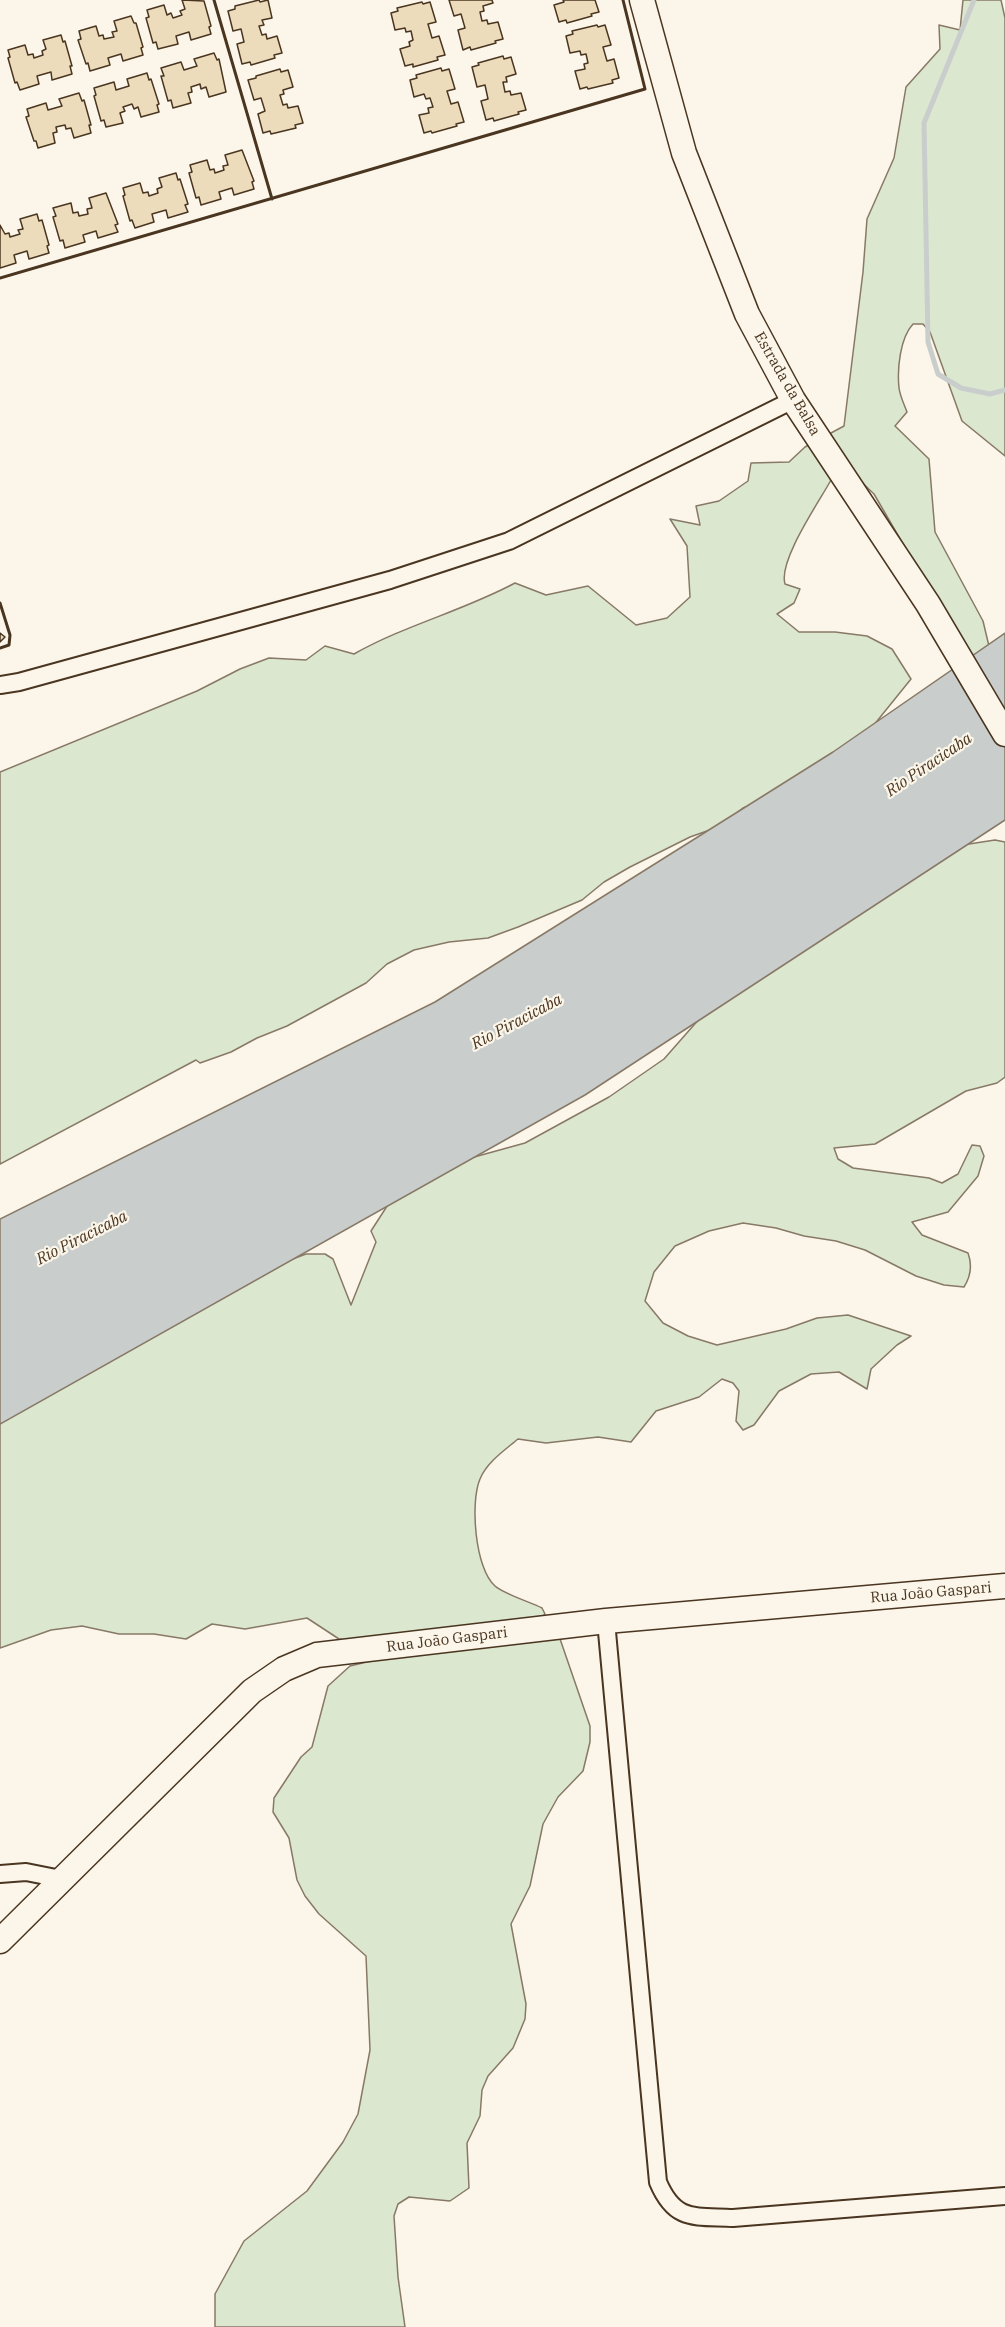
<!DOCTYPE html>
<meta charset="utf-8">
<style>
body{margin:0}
canvas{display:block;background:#fbf6e9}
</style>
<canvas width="1005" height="2327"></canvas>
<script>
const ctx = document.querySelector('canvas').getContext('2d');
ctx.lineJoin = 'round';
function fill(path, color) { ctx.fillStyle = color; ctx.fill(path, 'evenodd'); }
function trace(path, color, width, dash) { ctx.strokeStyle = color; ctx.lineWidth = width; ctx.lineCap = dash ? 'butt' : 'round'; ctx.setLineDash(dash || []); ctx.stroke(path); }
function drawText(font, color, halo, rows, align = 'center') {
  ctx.font = font + ' "IBM Plex Serif",serif'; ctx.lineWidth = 4.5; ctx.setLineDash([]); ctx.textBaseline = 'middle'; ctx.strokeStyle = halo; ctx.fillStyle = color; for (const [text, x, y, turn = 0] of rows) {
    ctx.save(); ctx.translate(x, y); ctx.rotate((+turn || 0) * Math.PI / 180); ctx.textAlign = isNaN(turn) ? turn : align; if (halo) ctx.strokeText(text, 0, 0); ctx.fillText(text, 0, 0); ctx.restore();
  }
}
const green = new Path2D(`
 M963 0H1001L1005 18V456L962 421 930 332 923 324H913C900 338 897 369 899 388 900 396 904 404 907 412L895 426 929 459 935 532 983 621 998 684 986 675 932 594 874 494 851 472 841 473 831 480C819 502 778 561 785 584L800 589 794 603 777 614 799 632H835L867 636 892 649 911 679 869 731 773 797 743 808 721 826 690 837 630 867 604 882 582 900 518 927 488 938 449 942 414 950 387 964 366 983 287 1026 257 1038 231 1052 200 1063 196 1060 0 1164V772L197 691 240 669 269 658 306 660 325 646 354 654C405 625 463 611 515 583L546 595 588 586 636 625 667 618 690 597 687 546 670 519 700 525 696 506 719 501 748 481 751 463 789 462 805 447 844 426 863 272 867 219 894 158 906 87 940 49 939 25 960 30Z
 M995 840 1005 842V1077L997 1083 966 1091 875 1144 834 1148 838 1159 853 1168 929 1178 942 1183 958 1174 972 1145 980 1146 984 1156 978 1176 948 1212 912 1222 922 1235 968 1253C972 1264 971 1276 964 1287L944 1285 916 1276 865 1250 836 1241 804 1236 776 1228 743 1223 709 1231 675 1246 654 1272 645 1301 663 1323 688 1336 717 1345 786 1329 817 1318 848 1315 911 1336 897 1345 871 1369 867 1389 839 1372 811 1374 779 1391 754 1425 743 1430 736 1421 739 1391 733 1383 722 1379 699 1397 656 1411 631 1442 598 1437 546 1443 518 1439C505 1450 487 1462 480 1479 470 1502 475 1569 495 1586 504 1594 530 1602 542 1608L545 1614 538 1620 365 1643 339 1639 307 1618 245 1629 212 1624 186 1639 154 1634H119L82 1626 51 1630 0 1648V1398L258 1272 306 1254H325L333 1259 351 1305 376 1242 371 1231 400 1186 438 1167 525 1143 609 1097 664 1059 715 1001 956 846Z
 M558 1633 590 1726V1742L583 1771 558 1797 543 1824 530 1886 511 1924 526 2004 525 2019 513 2048 488 2076 482 2090 480 2116 467 2143 469 2188 450 2201 409 2197 398 2204 394 2216 398 2277 405 2327H215V2294L244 2241 307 2191 343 2142 358 2114 370 2050 366 1956 319 1914 305 1896 297 1880 289 1838 273 1812 274 1798 301 1757 312 1747 328 1686 350 1666 416 1650Z`);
fill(green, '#dce7d0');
trace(green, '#887966', 1.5);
const water = new Path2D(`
 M1005 633V820L585 1095 0 1424V1219L435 1002 833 752Z`);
fill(water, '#c9cecd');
trace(water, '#887966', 1.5);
trace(new Path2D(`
 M974 0 924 123 928 342 938 374 961 388 990 394 1005 390`), '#c9cecd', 5);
const building = new Path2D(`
 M182 0 204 1 211 26 209 27 211 34 191 40 189 32 176 36 178 44 158 49 156 42 153 43 146 18 149 17 147 10 164 5 167 15 171 13 173 18 182 15 180 11 185 9Z
 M259 0 260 2 268 0 272 18 262 20 264 25 259 26 262 35 266 34 267 39 277 36 282 53 274 55 275 58 251 65 250 62 242 64 237 44 244 42 241 29 233 31 228 11 235 9V6Z
 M449 0H492L493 3 483 6 484 11 480 12 482 21 487 20 488 24 498 22 503 39 495 41 496 43 471 50 470 47 463 50 458 30 465 28 461 14 454 16Z
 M563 0H595L599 12 591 14 592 16 567 23 566 20 559 22 554 5 564 2Z
 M422 2 423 4 430 2 436 22 428 24 432 38 439 36 445 55 437 57 438 60 413 67V64L405 66 400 49 410 46 409 42 413 40 411 31 406 32 405 28 395 30 391 13 398 11 397 8Z
 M131 16 134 23H136L143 47 141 48 143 55 123 61 121 54 108 58 110 65 90 71 88 63 86 64 78 40 81 39 79 31 96 26 99 36 103 35 104 39 114 37 112 32 117 31 114 21Z
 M597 25 598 27 605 25 611 45 603 47 607 61 614 59 619 78 612 80 613 83 588 89 587 87 580 89 575 71 585 69 584 64 588 63 586 54 581 55 580 51 570 53 566 36 573 34 572 31Z
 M61 35 63 42 65 41 72 66H70L72 74 52 80 51 72 37 76 39 84 20 90 17 82 15 83 8 58 10 57 8 50 25 45 28 55 33 54 34 58 43 55 42 51 46 49 43 40Z
 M214 53 217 60 219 59 226 92 209 97 206 87 201 89 200 84 191 87 192 92 188 93 191 103 173 108 171 100 168 101 161 76H164L161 68 181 62 184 70 197 66 194 59Z
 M503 56 504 59 511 57 516 74 506 77 507 82H503L505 92 510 91 511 95 521 93 526 110 518 112 519 114 494 121 493 118 486 120 481 101 488 99 485 85 477 87 472 67 479 65 478 63Z
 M441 68 442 71 449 69 455 89 447 91 451 104 458 102 464 122 456 124 457 126 432 133 431 131 424 133 419 115 429 113 428 108 433 107 430 98 426 99 424 94 414 97 410 80 417 78 416 75Z
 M280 69 281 72 288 70 293 87 283 90 284 94 280 95 283 105 287 104 288 108 298 106 303 123 295 125 296 128 271 134 270 131 263 133 258 114 265 111 261 98 254 100 248 80 256 78V76Z
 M147 73 149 80 151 79 159 104 157 105 159 112 141 117 138 107 134 109 132 104 123 107 125 111 120 113 123 123 106 127 104 120 101 121 94 96 96 95 94 88 114 82 116 90 129 86 127 79Z
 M79 93 82 101 84 100 91 125H89L91 133 74 138 71 128 66 129 65 125 56 127 57 132 53 133 55 143 38 148 36 141H34L26 117 29 116 27 109 46 103 48 110 62 106 59 99Z
 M242 150 254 181 252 182 254 189 234 195 232 188 219 192 221 199 201 205 199 197 196 198 189 173 192 172 190 165 207 160 210 170 214 169 215 173 224 170 223 166 228 165 225 155Z
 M176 173 178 180 180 179 188 204 185 205 188 212 168 218 166 210 152 214 154 222 135 228 132 220 130 221 123 196 125 195 123 188 140 183 143 193 148 192 149 196 158 193 157 189 162 187 159 178Z
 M106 193 118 224 115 225 118 232 98 238 96 231 83 235 85 242 65 248 63 240 60 241 53 217 56 216 53 208 71 203 73 213 78 212 79 216 88 214 87 209 92 208 89 198Z
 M37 214 39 221 42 220 49 245 47 246 49 253 29 259 27 251 14 255 16 263 0 268V225L5 234 9 233 10 237 20 234 18 230 23 229 20 219Z
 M0 633 5 637 0 642Z`);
fill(building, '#ecdcbc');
trace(building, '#4a3520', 1.5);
const minor = new Path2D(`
 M0 685 19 682 390 580 509 541 793 400
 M606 1621 658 2182C675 2222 694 2216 733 2218L1005 2196
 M0 1874 26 1872 61 1879`);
const secondary = new Path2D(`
 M642 0 684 153 747 314 793 400 928 604 1005 734
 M0 1941 252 1691 284 1669 317 1655 606 1621 1005 1586`);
trace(minor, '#4a3520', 20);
trace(secondary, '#4a3520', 27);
trace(minor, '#fbf6e9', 16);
trace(secondary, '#fbf6e9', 24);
trace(new Path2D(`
 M214 0 272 199
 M0 278 645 89 623 0
 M0 603 10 635 9 645 0 648`), '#4a3520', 3);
drawText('15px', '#4a3520', '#fbf6e9', [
 ["Estrada da Balsa",787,384,60],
 ["Rua João Gaspari",931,1593,-5],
 ["Rua João Gaspari",447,1640,-7]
]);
drawText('italic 16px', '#4a3520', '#fbf6e9', [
 ["Rio Piracicaba",929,765,-34],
 ["Rio Piracicaba",517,1022,-28],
 ["Rio Piracicaba",82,1238,-27]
]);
</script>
